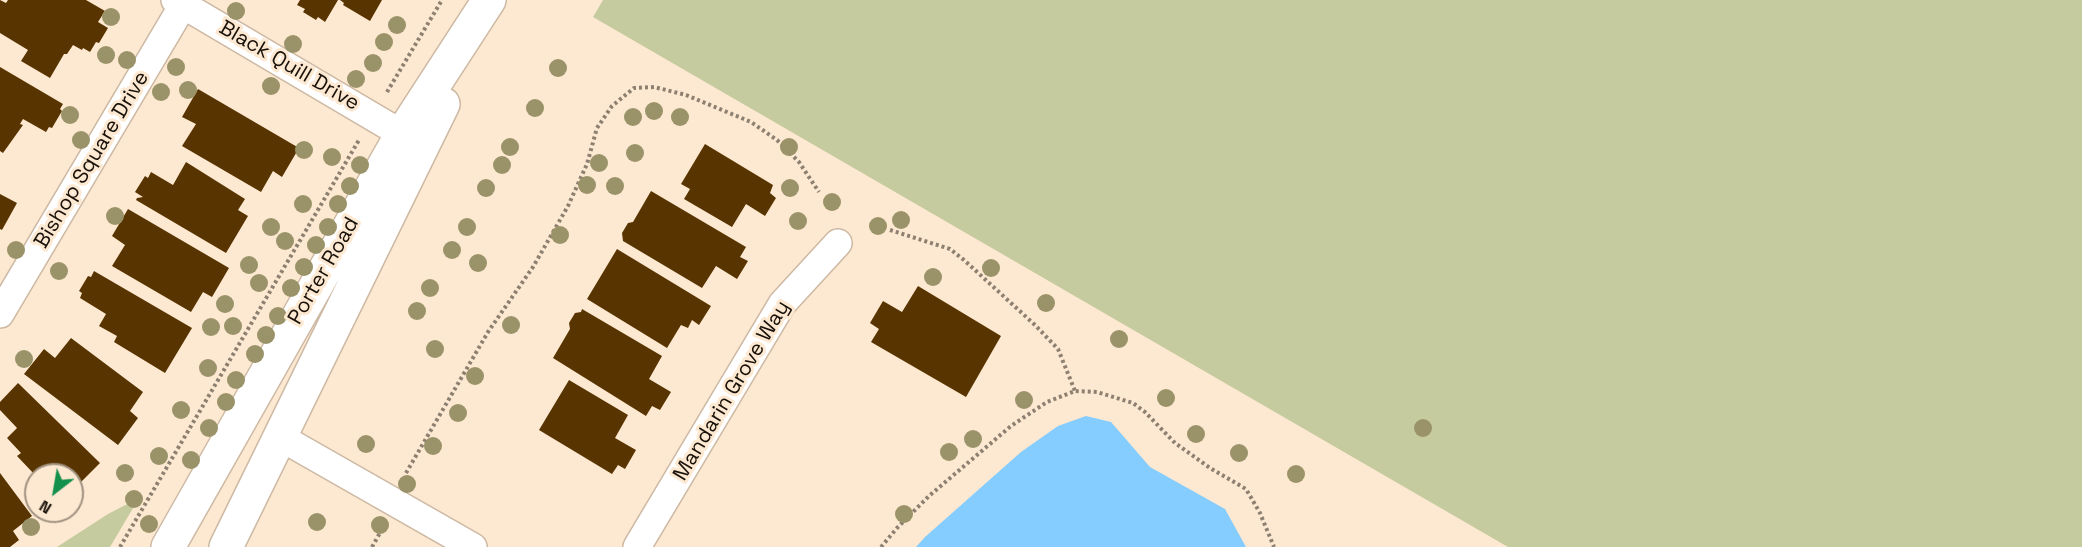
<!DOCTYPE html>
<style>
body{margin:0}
#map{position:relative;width:2082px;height:547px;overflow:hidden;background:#fde8d1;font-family:"Space Grotesk",sans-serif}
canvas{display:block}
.north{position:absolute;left:24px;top:463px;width:60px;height:60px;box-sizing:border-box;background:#fde8d1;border:2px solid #a19281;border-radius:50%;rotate:211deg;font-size:16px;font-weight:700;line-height:24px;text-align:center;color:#181109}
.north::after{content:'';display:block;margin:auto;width:21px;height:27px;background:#13904c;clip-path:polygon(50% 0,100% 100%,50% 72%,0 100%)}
</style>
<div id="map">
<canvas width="2082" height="547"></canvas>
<div class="north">N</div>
</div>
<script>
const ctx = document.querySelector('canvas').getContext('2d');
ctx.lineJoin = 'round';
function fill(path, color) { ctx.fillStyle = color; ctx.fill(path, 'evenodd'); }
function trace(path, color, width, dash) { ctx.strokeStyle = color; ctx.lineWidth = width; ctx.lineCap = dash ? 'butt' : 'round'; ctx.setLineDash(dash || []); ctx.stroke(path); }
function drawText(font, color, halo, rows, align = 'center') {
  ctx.font = font + ' "Space Grotesk",sans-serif'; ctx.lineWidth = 6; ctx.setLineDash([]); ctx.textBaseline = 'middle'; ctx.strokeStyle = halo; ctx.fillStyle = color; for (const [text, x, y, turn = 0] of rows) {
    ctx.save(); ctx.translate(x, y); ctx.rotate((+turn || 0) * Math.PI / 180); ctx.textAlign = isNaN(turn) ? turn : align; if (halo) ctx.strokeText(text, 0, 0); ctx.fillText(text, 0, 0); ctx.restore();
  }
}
fill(new Path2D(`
 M603 0H2082V547H1508L593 17Z
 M139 498 110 547H57L108 514Z`), '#c5cb9e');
fill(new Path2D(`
 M1086 416 1111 422 1150 467 1225 509 1246 547H916L925 537 1021 452 1058 426Z`), '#85cdfe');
fill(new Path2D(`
 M0 0 6 3 8 0H86L105 11 98 22 108 28 99 43 96 42 90 52 83 48 82 50 73 45 67 54H64L50 78 21 61 28 50 0 33Z
 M300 0H338L325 22 318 17 316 20 303 12 305 9 297 5Z
 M340 0H382L370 21 343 5 344 3Z
 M0 67 63 104 60 109 62 111 52 128 49 127 46 132 23 119 20 124 23 125 3 153 0 151Z
 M198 89 299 148 282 177 273 171 261 192 182 146 196 124 182 117Z
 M705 144 773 185 770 193 776 198 765 216 746 204 732 227 684 199 690 189 681 184Z
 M186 162 245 199 238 210 248 216 226 253 136 200 137 198 143 197 135 192 145 176 148 178 151 172 173 185Z
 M651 191 746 247 740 257 748 261 737 279 716 266 702 288 623 241 622 233 628 223 633 222Z
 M0 194 17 203 2 230 0 229Z
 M128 209 229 268 212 297 203 292 191 312 112 266 125 245 112 236Z
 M617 249 711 306 699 325 692 320 688 328 681 325 667 348 587 299Z
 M94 271 192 328 165 373 114 342 117 336 99 326 106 314 80 298 82 293 79 291 88 276 91 277Z
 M918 286 1001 336 966 397 871 342 879 329 870 323 883 301 902 312Z
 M582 309 662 356 649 379 671 392 660 410 652 406 646 416 553 358 570 329 569 323 575 313 581 312Z
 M71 338 143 392 130 411 138 418 118 445 24 374 44 349 55 358Z
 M569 380 628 415 615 438 636 450 625 469 618 465 612 474 539 430Z
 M18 383 100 463 72 491V475H35L17 456 21 453 7 438 17 428 0 410V402Z
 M0 473 32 516 13 531 19 540 10 547H0Z`), '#583500');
const minor = new Path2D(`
 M175 0 402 134
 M0 314 183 5
 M280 437 473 547
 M637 547 782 304 838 243`);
const secondary = new Path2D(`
 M168 547 402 134 489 0
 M226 547 443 104`);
trace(minor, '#cdb9a3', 30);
trace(secondary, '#cdb9a3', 36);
trace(new Path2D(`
 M387 92 442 0
 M890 230 950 249 964 260 1035 325 1058 349 1075 391
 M406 473 488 332 533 267 568 206 587 164 597 128 612 106 634 88 654 87 686 95 751 122 777 140 799 162 819 192
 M120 547 359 140
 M372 547 381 531
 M881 547 897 528 929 496 1011 426 1047 402 1075 391 1097 392 1133 403 1145 412 1175 443 1210 468 1246 489 1260 513 1274 547`), '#8e8070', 4, [3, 3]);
trace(minor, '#fff', 27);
trace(secondary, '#fff', 33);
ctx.fillStyle = '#9a9369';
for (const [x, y] of [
 [236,11],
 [111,17],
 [397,25],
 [384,42],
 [293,44],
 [106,55],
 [127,60],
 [373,63],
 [176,67],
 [558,68],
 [356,79],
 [271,86],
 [188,90],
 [161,92],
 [535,108],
 [654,111],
 [70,115],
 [633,117],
 [680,117],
 [81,140],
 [510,147],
 [789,147],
 [304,150],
 [635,153],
 [332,157],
 [599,163],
 [360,165],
 [502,165],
 [587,185],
 [350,186],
 [615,186],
 [486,188],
 [790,188],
 [832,202],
 [303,204],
 [338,204],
 [115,216],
 [901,220],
 [798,221],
 [878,226],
 [271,227],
 [328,227],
 [467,227],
 [560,235],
 [285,241],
 [316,245],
 [16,250],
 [452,250],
 [478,263],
 [249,265],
 [304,267],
 [991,268],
 [59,271],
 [933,277],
 [259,283],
 [291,288],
 [430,288],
 [1046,303],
 [225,304],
 [417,311],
 [278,316],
 [511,325],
 [233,326],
 [211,327],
 [266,335],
 [1119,339],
 [435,349],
 [255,354],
 [24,359],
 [208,368],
 [475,376],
 [236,380],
 [1166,398],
 [1024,400],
 [226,402],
 [181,410],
 [458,413],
 [209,428],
 [1423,428],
 [1196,434],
 [973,439],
 [366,444],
 [433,446],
 [949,452],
 [1239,453],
 [159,456],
 [191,460],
 [125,473],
 [1296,474],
 [407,484],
 [134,499],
 [904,514],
 [317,522],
 [149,524],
 [380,525],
 [31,527]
]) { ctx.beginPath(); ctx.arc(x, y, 9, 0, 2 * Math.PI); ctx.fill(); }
drawText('21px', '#181109', '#fde8d1', [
 ["Black Quill Drive",289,66,30],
 ["Bishop Square Drive",92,160,-59],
 ["Porter Road",324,271,-60],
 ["Mandarin Grove Way",732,391,-59]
]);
</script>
